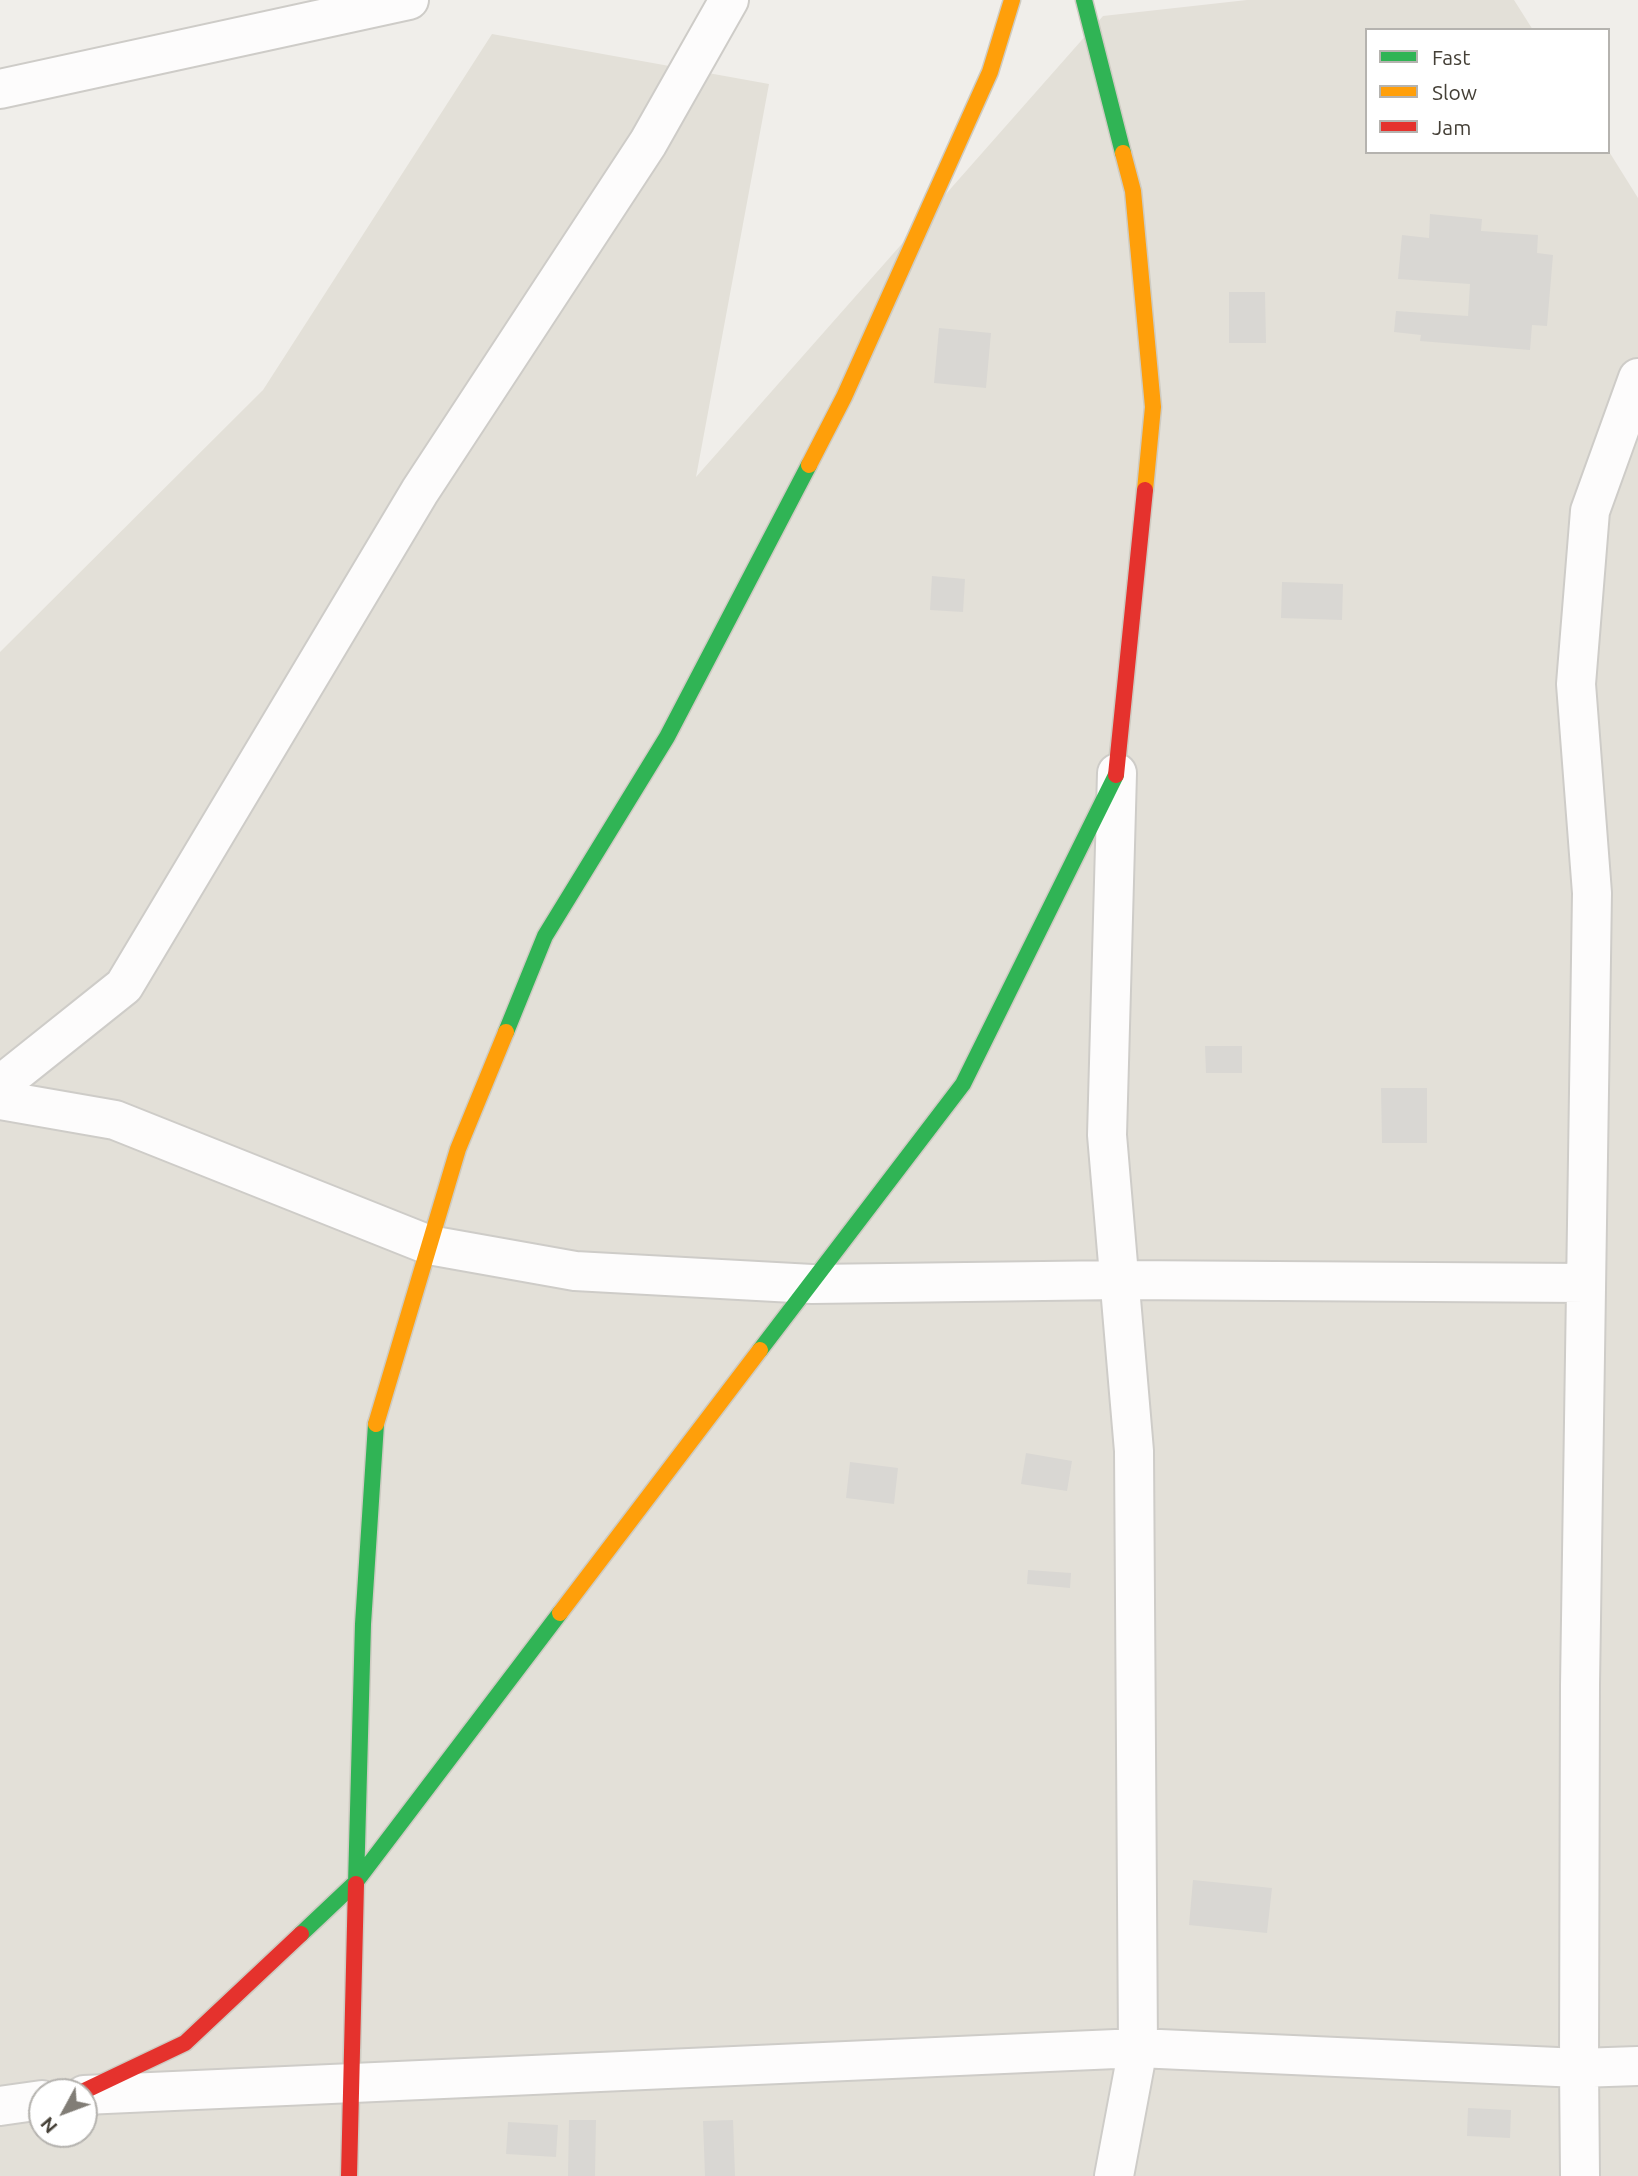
<!DOCTYPE html>
<style>
body{margin:0}
#map{position:relative;width:1638px;height:2176px;overflow:hidden;background:#f0eeea;font-family:Ubuntu,sans-serif}
canvas{display:block}
.legend{position:absolute;left:1365px;top:28px;width:245px;height:126px;box-sizing:border-box;background:#fff;border:2px solid #b5b3af;margin:0;padding:9px 12px;list-style:none;font-size:21px;color:#454037}
.legend li{display:flex;align-items:center;gap:14px;height:35px}
.legend b{width:35px;border:2px solid #b5b3af}
.north{position:absolute;left:28px;top:2078px;width:70px;height:70px;box-sizing:border-box;background:#fff;border:2px solid #b5b3af;border-radius:50%;rotate:229deg;font-size:19px;font-weight:700;line-height:28px;text-align:center;color:#454037}
.north::after{content:'';display:block;margin:auto;width:24px;height:32px;background:#817d76;clip-path:polygon(50% 0,100% 100%,50% 72%,0 100%)}
</style>
<div id="map">
<canvas width="1638" height="2176"></canvas>
<ul class="legend">
<li><b style="height:9px;background:#30b455"></b>Fast</li>
<li><b style="height:9px;background:#ff9f0a"></b>Slow</li>
<li><b style="height:9px;background:#e5322d"></b>Jam</li>
</ul>
<div class="north">N</div>
</div>
<script>
const ctx = document.querySelector('canvas').getContext('2d');
ctx.lineJoin = 'round';
function fill(path, color) { ctx.fillStyle = color; ctx.fill(path, 'evenodd'); }
function trace(path, color, width, dash) { ctx.strokeStyle = color; ctx.lineWidth = width; ctx.lineCap = dash ? 'butt' : 'round'; ctx.setLineDash(dash || []); ctx.stroke(path); }
fill(new Path2D(`
 M1247 0H1514L1533 30H1367V152H1608V150L1638 198V2176H0V652L263 390 492 34 769 84 696 477 1103 16ZM42 2092H84V2134H42Z`), '#e3e0d8');
fill(new Path2D(`
 M1430 214 1482 219 1481 231 1538 235 1537 253 1553 255 1547 326 1532 325 1530 350 1420 341 1421 335 1394 332 1396 311 1468 316 1470 284 1398 279 1402 235 1429 238Z
 M1229 292H1265L1266 343H1229Z
 M939 328 991 333 986 388 934 383Z
 M932 576 965 579 963 612 930 610Z
 M1282 582 1343 584 1342 620 1281 618Z
 M1205 1046H1242V1073H1206Z
 M1381 1088H1427V1143H1382Z
 M1026 1453 1072 1461 1067 1491 1021 1484Z
 M850 1462 898 1468 894 1504 846 1498Z
 M1028 1570 1071 1573 1070 1588 1027 1584Z
 M1193 1880 1272 1888 1267 1933 1189 1925Z
 M1468 2108 1511 2110 1510 2138 1467 2136Z
 M569 2120H596L595 2176H568Z
 M733 2120 735 2176H705L703 2121Z
 M508 2122 558 2125 556 2157 506 2154Z`), '#d9d7d3');
const street = new Path2D(`
 M0 89 409 0
 M0 1085 124 986 420 491 648 143 729 0
 M0 1100 115 1120 429 1245 575 1271 812 1284 1120 1280 1586 1283
 M84 2095 1138 2048 1579 2068 1638 2066
 M0 2106 42 2100
 M1114 2176 1138 2048 1134 1451 1107 1135 1117 773
 M1580 2176 1579 2068 1580 1685 1592 893 1576 684 1590 511 1638 378`);
const fast = new Path2D(`
 M1084 0 1123 153
 M506 1032 545 936 667 737 809 465
 M760 1350 963 1084 1116 775
 M356 1884 363 1624 376 1424
 M301 1934 355 1883 560 1613`);
const slow = new Path2D(`
 M1123 153 1133 191 1153 407 1145 490
 M809 465 844 397 990 72 1012 0
 M376 1424 458 1149 506 1032
 M560 1613 760 1350`);
const jam = new Path2D(`
 M1116 775 1145 490
 M82 2092 185 2043 301 1934
 M349 2176 356 1884`);
trace(street, '#ceccc8', 42);
trace(fast, '#cecbc2', 19);
trace(slow, '#cecbc2', 19);
trace(jam, '#cecbc2', 19);
trace(street, '#fdfcfc', 38);
trace(fast, '#30b455', 16);
trace(slow, '#ff9f0a', 16);
trace(jam, '#e5322d', 16);
</script>
